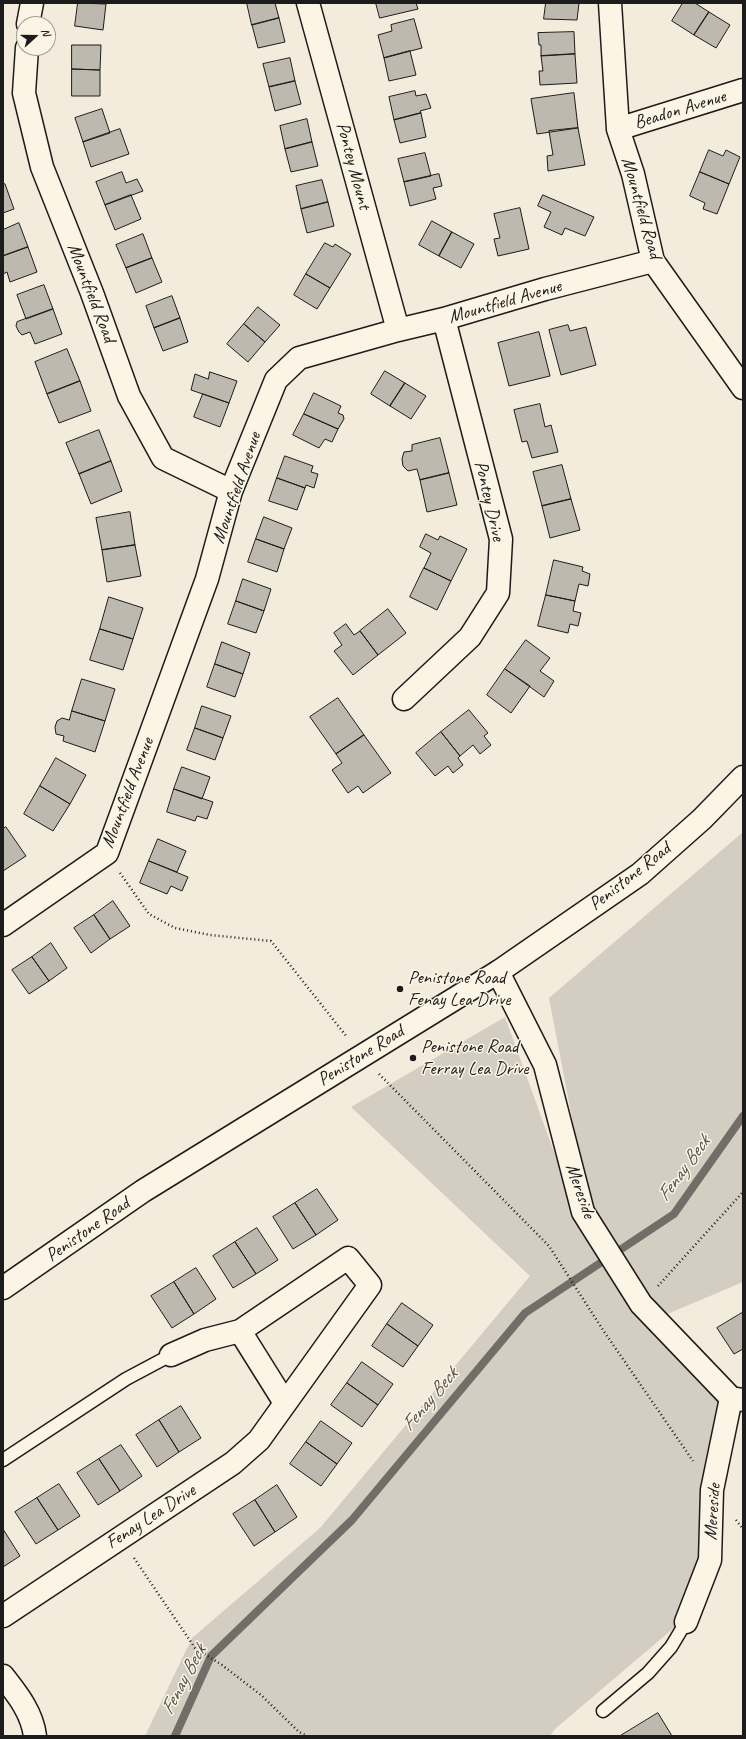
<!DOCTYPE html>
<style>
body{margin:0}
#map{position:relative;width:746px;height:1739px;overflow:hidden;background:#f3ecdd;font-family:Caveat,sans-serif}
canvas{display:block}
.frame{position:absolute;inset:0;border:4px solid #1c1c1c;pointer-events:none}
.north{position:absolute;left:16px;top:16px;width:40px;height:40px;box-sizing:border-box;background:#fcf5e5;border:1px solid #a29e95;border-radius:50%;rotate:69deg;font-size:11px;font-weight:700;line-height:16px;text-align:center;color:#1c1c1c}
.north::after{content:'';display:block;margin:auto;width:14px;height:18px;background:#1c1c1c;clip-path:polygon(50% 0,100% 100%,50% 72%,0 100%)}
</style>
<div id="map">
<canvas width="746" height="1739"></canvas>
<div class="frame"></div>
<div class="north">N</div>
</div>
<script>
const ctx = document.querySelector('canvas').getContext('2d');
ctx.lineJoin = 'round';
function fill(path, color) { ctx.fillStyle = color; ctx.fill(path, 'evenodd'); }
function trace(path, color, width, dash) { ctx.strokeStyle = color; ctx.lineWidth = width; ctx.lineCap = dash ? 'butt' : 'round'; ctx.setLineDash(dash || []); ctx.stroke(path); }
function drawText(font, color, halo, rows, align = 'center') {
  ctx.font = font + ' Caveat,sans-serif'; ctx.lineWidth = 3; ctx.setLineDash([]); ctx.textBaseline = 'middle'; ctx.strokeStyle = halo; ctx.fillStyle = color; for (const [text, x, y, turn = 0] of rows) {
    ctx.save(); ctx.translate(x, y); ctx.rotate((+turn || 0) * Math.PI / 180); ctx.textAlign = isNaN(turn) ? turn : align; if (halo) ctx.strokeText(text, 0, 0); ctx.fillText(text, 0, 0); ctx.restore();
  }
}
fill(new Path2D(`
 M743 832V1282L658 1318 589 1207 549 998Z
 M505 1017 579 1221 725 1401 706 1558 682 1621 555 1729 550 1736H145L192 1638 320 1528 530 1276 351 1107Z`), '#d3cec1');
trace(new Path2D(`
 M175 1736 211 1656 352 1520 525 1313 674 1214 743 1116`), '#716e68', 8);
const building = new Path2D(`
 M78 3 106 4 103 30 75 26Z
 M247 3H275L279 18 252 25Z
 M376 3H416L418 9 380 18Z
 M546 3H579L577 20 544 19Z
 M683 3H695L709 12 694 35 672 21Z
 M709 12 730 25 716 48 694 35Z
 M279 18 285 42 258 48 252 25Z
 M414 19 422 48 384 58 378 35 392 31 391 25Z
 M574 32 575 54 541 56V45H539L538 33Z
 M72 45H101L100 70 72 69Z
 M410 51 416 75 389 81 384 58Z
 M575 54 577 83 540 85 539 71H543L541 56Z
 M290 58 295 81 269 87 263 64Z
 M72 69 100 70V96H72Z
 M295 81 301 104 275 111 269 87Z
 M415 91 416 96 426 94 431 108 420 111 421 113 394 120 389 97Z
 M574 93 578 128 537 134 531 99Z
 M102 109 110 133 83 142 75 118Z
 M421 113 426 137 400 143 394 120Z
 M307 119 312 142 285 149 280 126Z
 M578 128 585 165 548 171 547 156 553 155 549 131Z
 M120 129 129 154 91 167 83 142Z
 M312 142 318 166 291 172 285 149Z
 M709 150 723 156 726 150 740 157 729 184 700 172Z
 M425 153 431 176 404 182 398 159Z
 M122 172 126 183 137 179 143 191 105 205 96 182Z
 M700 172 729 184 717 214 703 209 705 203 690 196Z
 M439 174 442 186 433 188 436 199 410 206 404 182Z
 M322 180 328 202 301 209 296 186Z
 M5 184 14 209 3 213V185Z
 M131 195 141 219 115 230 105 205Z
 M543 195 594 217 585 236 565 228 562 235 544 227 551 212 538 206Z
 M328 202 334 226 307 233 301 209Z
 M520 208 529 249 498 256 494 239 500 238 494 214Z
 M432 221 452 232 439 256 419 245Z
 M19 223 28 247 3 256V230Z
 M452 232 474 244 461 268 439 256Z
 M143 234 152 258 126 268 116 245Z
 M325 243 333 247 335 244 351 254 330 288 306 274Z
 M28 247 37 272 10 282 7 272 3 274V256Z
 M152 258 162 282 136 293 126 268Z
 M306 274 330 288 317 309 294 295Z
 M44 285 53 309 26 319 17 295Z
 M172 296 180 318 154 328 146 306Z
 M258 307 280 325 265 342 244 324Z
 M53 309 62 334 35 344 30 332 22 335 19 332 16 326 17 322Z
 M180 318 188 342 163 351 154 328Z
 M244 324 265 342 248 362 227 344Z
 M568 325 570 331 586 327 596 365 561 375 549 330Z
 M539 332 550 376 509 386 498 343Z
 M67 349 80 381 47 394 35 362Z
 M385 371 405 383 390 406 371 394Z
 M210 372 237 381 229 403 191 390 195 374 208 379Z
 M80 381 91 411 59 423 47 394Z
 M405 383 426 396 411 419 390 406Z
 M314 393 341 406 338 413 343 415 344 419 338 429 304 414Z
 M203 394 229 403 220 427 194 417Z
 M540 404 545 427 551 425 558 452 532 458 527 441 522 442 514 410Z
 M304 414 338 429 332 442 325 439 319 448 293 435Z
 M99 430 111 461 79 474 66 443Z
 M440 438 449 473 420 480 417 469 408 471 403 466 402 459 404 452 412 451V445Z
 M285 456 313 466 311 472 318 474 314 488 306 485 305 488 277 478Z
 M111 461 122 491 91 504 79 474Z
 M562 465 571 499 542 506 533 472Z
 M449 473 457 505 427 512 420 480Z
 M277 478 305 488 297 510 269 501Z
 M571 499 580 530 550 538 542 506Z
 M130 512 135 545 102 550 96 518Z
 M264 517 292 528 284 549 256 539Z
 M426 534 438 540 440 536 467 549 451 581 424 568 431 553 420 547Z
 M256 539 284 549 277 572 248 562Z
 M135 545 141 576 107 582 102 550Z
 M554 560 583 567 582 571 590 574 588 586 579 584 575 601 546 595Z
 M424 568 451 581 437 610 410 597Z
 M243 579 271 589 264 611 236 601Z
 M546 595 575 601 573 611 581 613 578 626 570 624 568 633 538 626Z
 M109 597 143 608 133 639 100 629Z
 M236 601 264 611 256 633 228 624Z
 M388 609 406 633 378 655 360 631Z
 M346 624 354 635 360 631 378 655 353 675 334 651 342 645 334 633Z
 M100 629 133 639 123 670 90 660Z
 M526 640 550 658 540 671 554 681 544 697 505 669Z
 M222 642 250 653 243 674 215 664Z
 M215 664 243 674 235 697 207 687Z
 M505 669 530 686 511 713 487 695Z
 M82 679 115 689 105 721 72 711Z
 M338 698 364 735 336 754 310 717Z
 M202 706 231 716 223 738 195 728Z
 M469 710 488 733 484 736 491 745 480 754 473 745 460 756 441 732Z
 M72 711 105 721 95 752 63 741 64 736 56 734 55 727 57 721 62 718 69 720Z
 M195 728 223 738 215 760 187 750Z
 M441 732 460 756 458 758 463 765 453 773 448 766 435 776 416 753Z
 M364 735 391 773 363 793 358 786 348 793 332 770 342 763 336 754Z
 M56 758 86 775 70 804 40 786Z
 M182 767 210 777 202 799 174 789Z
 M40 786 70 804 53 831 24 814Z
 M174 789 213 802 207 819 197 816 195 821 167 812Z
 M6 827 26 856 3 871V829Z
 M158 839 186 851 177 872 149 861Z
 M149 861 188 877 182 891 171 886 167 894 140 883Z
 M113 901 130 926 110 939 94 915Z
 M94 915 110 939 91 953 74 928Z
 M51 943 67 968 49 981 32 957Z
 M32 957 49 981 29 994 12 970Z
 M317 1189 338 1220 316 1235 295 1203Z
 M295 1203 316 1235 293 1249 273 1217Z
 M257 1228 278 1260 256 1274 235 1242Z
 M235 1242 256 1274 233 1288 213 1256Z
 M196 1268 216 1299 194 1314 174 1282Z
 M174 1282 194 1314 172 1328 151 1296Z
 M402 1303 433 1325 418 1346 387 1324Z
 M742 1313 743 1315V1349L734 1354 717 1328Z
 M387 1324 418 1346 403 1367 372 1346Z
 M362 1362 393 1384 378 1405 347 1383Z
 M347 1383 378 1405 362 1427 331 1405Z
 M181 1406 201 1438 179 1452 159 1420Z
 M159 1420 179 1452 157 1467 136 1435Z
 M321 1421 352 1443 337 1464 306 1442Z
 M306 1442 337 1464 321 1486 290 1464Z
 M121 1445 142 1476 120 1491 99 1459Z
 M99 1459 120 1491 98 1505 77 1473Z
 M59 1484 80 1516 58 1530 37 1498Z
 M277 1485 297 1517 275 1532 255 1500Z
 M37 1498 58 1530 36 1544 15 1512Z
 M255 1500 275 1532 254 1546 233 1514Z
 M3 1529 20 1556 3 1567Z
 M658 1713 672 1736H620Z`);
fill(building, '#beb9ae');
trace(building, '#1c1c1c', 1);
const lane = new Path2D(`
 M3 1460 126 1379 171 1355
 M603 1711 648 1673 671 1647 686 1622`);
const street = new Path2D(`
 M308 3 398 330
 M610 3 618 129 633 174 653 261 743 388
 M28 24 32 3
 M27 48 24 93 42 167 92 293 129 396 163 458 231 491
 M618 129 743 90
 M404 699 470 637 498 593 501 539 444 319
 M3 925 107 853 207 579 231 491 276 380 299 358 398 330 444 319 545 289 653 261
 M498 972 545 1065 583 1212 641 1304 731 1398 743 1400
 M240 1331 285 1403
 M3 1616 233 1463 259 1440 370 1285 348 1258 240 1331 205 1340 171 1355
 M686 1622 710 1560 712 1490 731 1398
 M3 1676C17 1694 32 1712 35 1736`);
const highway = new Path2D(`
 M3 1288 143 1191 498 972 640 874 702 819 743 777`);
trace(lane, '#1c1c1c', 15);
trace(street, '#1c1c1c', 25);
trace(highway, '#1c1c1c', 25);
trace(new Path2D(`
 M120 873 149 914 175 928 210 935 271 941 347 1037
 M379 1074 549 1246 603 1330 693 1461
 M658 1286 743 1192
 M736 1520 743 1529
 M134 1558 195 1648 222 1665 261 1695 299 1732 307 1736`), '#1c1c1c', 2.5, [1, 3]);
trace(lane, '#fcf5e5', 12);
trace(street, '#fcf5e5', 22);
trace(highway, '#fcf5e5', 22);
for (const [x, y, r, color] of [
 [400,989,4,"#1c1c1c"],
 [413,1058,4,"#1c1c1c"]
]) { const dot = new Path2D(); dot.arc(x, y, r, 0, 2 * Math.PI); ctx.fillStyle = color; ctx.fill(dot); trace(dot, '#fcf5e5', 1.5); }
drawText('19px', '#1c1c1c', '#fcf5e5', [
 ["Beadon Avenue",680,110,-17],
 ["Pontey Mount",353,166,75],
 ["Mountfield Road",641,208,74],
 ["Mountfield Road",91,293,69],
 ["Mountfield Avenue",505,302,-16],
 ["Mountfield Avenue",237,488,-71],
 ["Pontey Drive",489,501,77],
 ["Mountfield Avenue",128,793,-69],
 ["Penistone Road",630,877,-38],
 ["Penistone Road",361,1056,-32],
 ["Mereside",580,1191,71],
 ["Penistone Road",88,1230,-35],
 ["Mereside",713,1512,-86],
 ["Fenay Lea Drive",151,1517,-33]
]);
drawText('19px', '#1c1c1c', '#fcf5e5', [
 ["Penistone Road",408,978],
 ["Fenay Lea Drive",408,1000],
 ["Penistone Road",421,1047],
 ["Ferray Lea Drive",421,1069]
], 'left');
drawText('italic 20px', '#55534f', '#fcf5e5', [
 ["Fenay Beck",684,1169,-54],
 ["Fenay Beck",430,1400,-50],
 ["Fenay Beck",184,1680,-62]
]);
</script>
